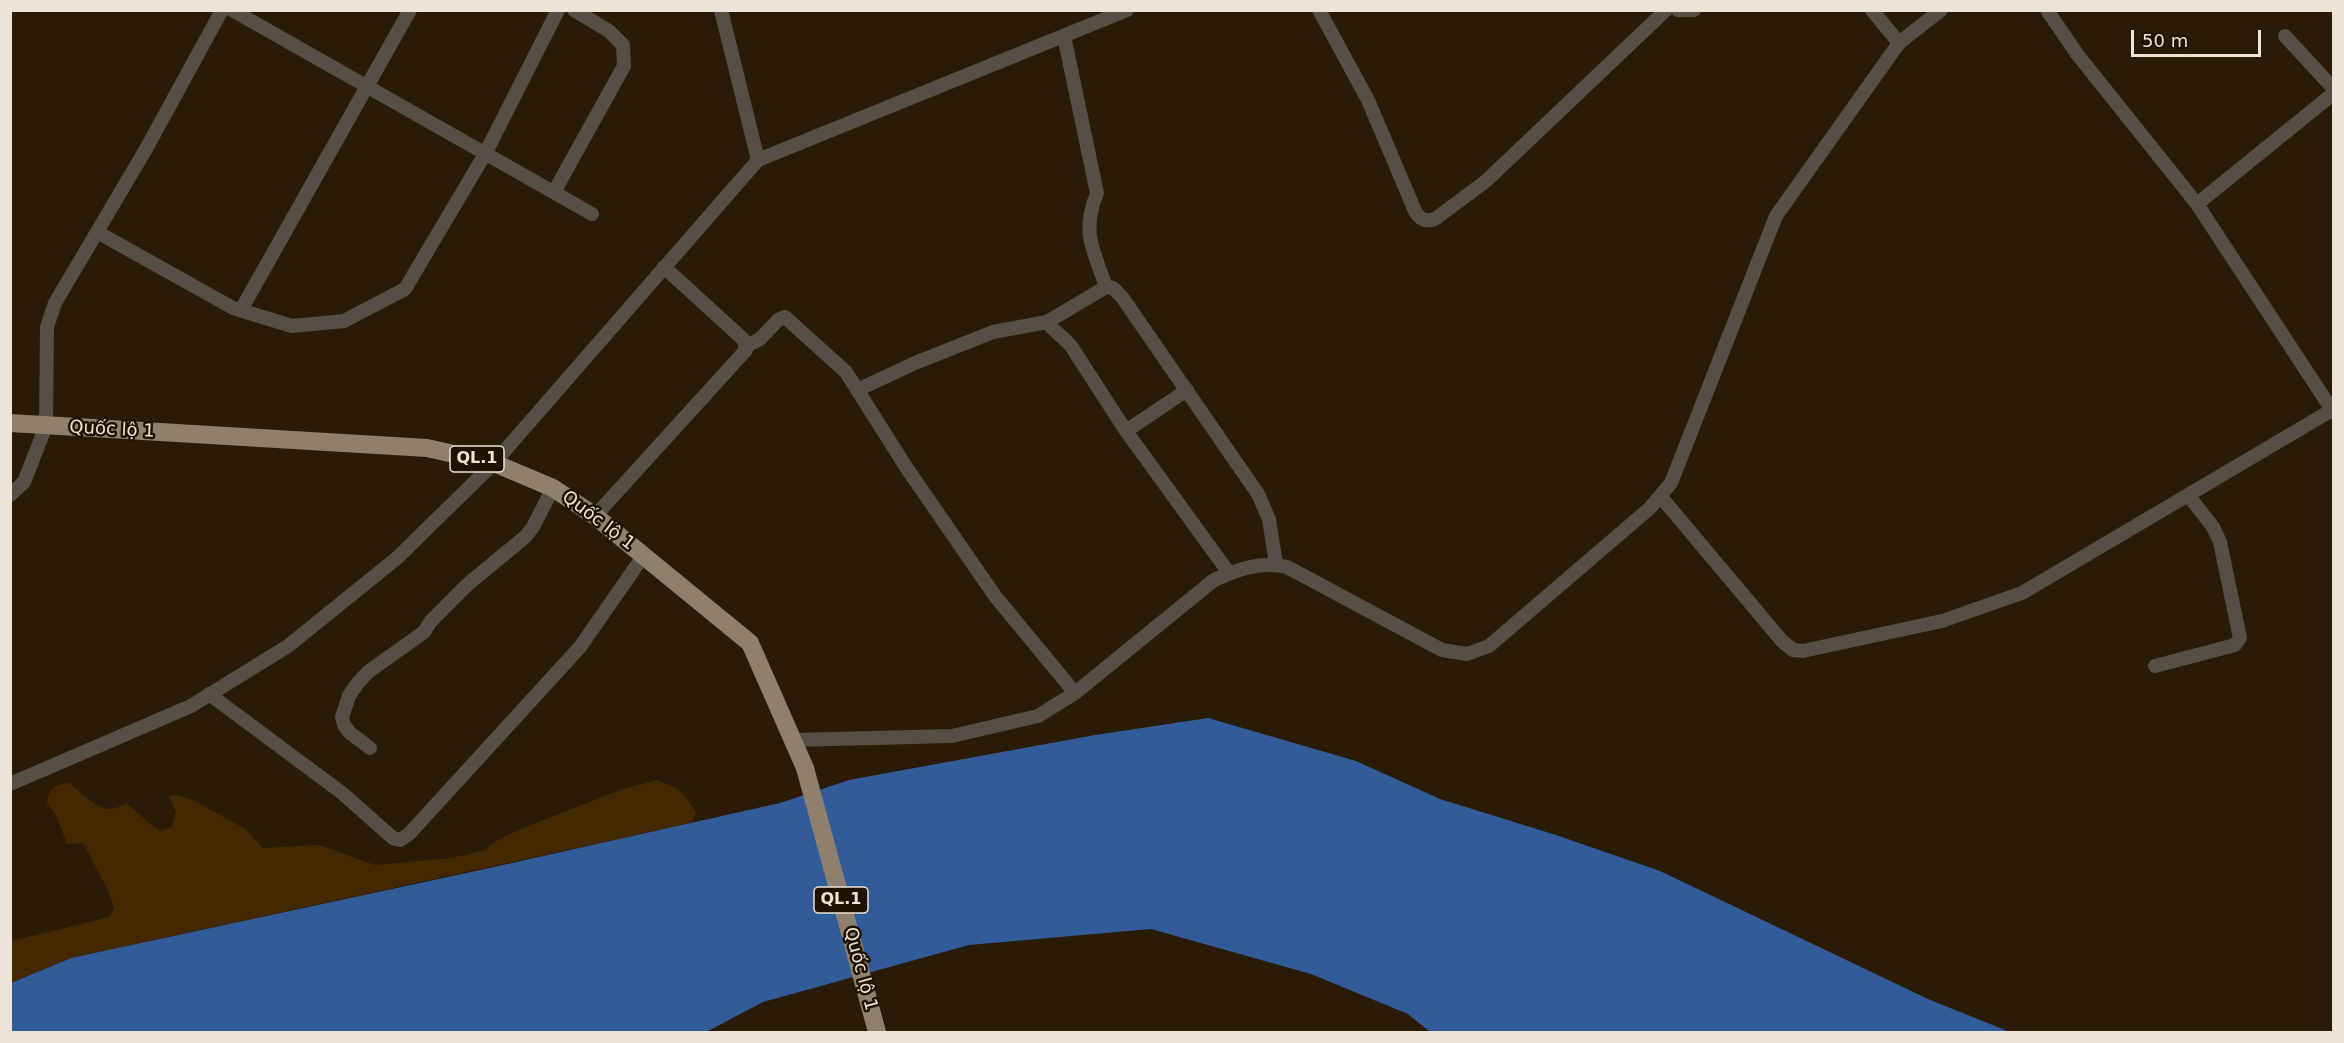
<!DOCTYPE html>
<meta charset="utf-8">
<style>
body{margin:0}
#map{position:relative;width:2344px;height:1043px;overflow:hidden;background:#2a1b07;font-family:"DejaVu Sans",sans-serif}
canvas{display:block}
.frame{position:absolute;inset:0;border:12px solid #ede3d7;pointer-events:none}
.scale{position:absolute;left:2131px;top:30px;width:130px;height:27px;box-sizing:border-box;border:3px solid #ede3d7;border-top:0;padding-left:8px;font-size:18px;line-height:21px;white-space:nowrap;color:#ede3d7;-webkit-text-stroke:4px #201201;paint-order:stroke}
</style>
<div id="map">
<canvas width="2344" height="1043"></canvas>
<div class="frame"></div>
<div class="scale">50 m</div>
</div>
<script>
const ctx = document.querySelector('canvas').getContext('2d');
ctx.lineJoin = 'round';
function fill(path, color) { ctx.fillStyle = color; ctx.fill(path, 'evenodd'); }
function trace(path, color, width, dash) { ctx.strokeStyle = color; ctx.lineWidth = width; ctx.lineCap = dash ? 'butt' : 'round'; ctx.setLineDash(dash || []); ctx.stroke(path); }
function drawText(font, color, halo, rows, align = 'center') {
  ctx.font = font + ' "DejaVu Sans",sans-serif'; ctx.lineWidth = 5; ctx.setLineDash([]); ctx.textBaseline = 'middle'; ctx.strokeStyle = halo; ctx.fillStyle = color; for (const [text, x, y, turn = 0] of rows) {
    ctx.save(); ctx.translate(x, y); ctx.rotate((+turn || 0) * Math.PI / 180); ctx.textAlign = isNaN(turn) ? turn : align; if (halo) ctx.strokeText(text, 0, 0); ctx.fillText(text, 0, 0); ctx.restore();
  }
}
fill(new Path2D(`
 M657 780C676 786 687 795 696 813L691 823 71 958 11 983V941L109 917 114 908 109 892 83 843 67 844 57 817 47 803C49 788 55 784 69 783 87 796 102 820 126 803L159 831 171 828 176 812 169 796 177 795 191 799 244 828 263 848 319 845 375 865 452 858 485 850 496 841 520 829 623 789Z`), '#432800');
fill(new Path2D(`
 M1208 718 1356 761 1440 799 1556 835 1660 871 1928 999 2010 1032H1430L1408 1014 1311 974 1151 929 969 945 763 1002 706 1032H11V983L71 958 485 869 780 803 849 780 1095 735Z`), '#325b99');
trace(new Path2D(`
 M232 10 592 214
 M721 10 758 160
 M1319 10 1368 100 1415 211C1420 220 1426 222 1435 219L1486 181 1666 10
 M1678 10H1694
 M1872 10 1899 43
 M2047 10 2077 54 2197 204 2334 413
 M1064 36 1097 193C1081 233 1093 248 1106 287
 M2285 36 2334 89
 M554 192 624 66 623 45 609 31 574 10
 M2197 204 2334 93
 M97 232 233 308 292 326 344 321 405 289 485 154 558 10
 M241 310 410 10
 M1047 322 1106 287 1113 288 1122 297 1258 494 1269 519 1276 564
 M746 346 760 339 778 320 785 317 846 372 906 467 995 596 1075 693
 M857 390 915 363 993 332 1047 322C1055 333 1063 336 1071 346L1126 431 1229 573
 M1126 431 1187 390
 M10 495 24 482 46 426 47 327 55 303 146 149 222 10
 M1661 497 1782 641 1793 650 1803 651 1942 621 2022 593 2332 410
 M595 516 746 350 744 340 664 267
 M2155 666 2235 645 2240 638 2220 542 2213 527 2188 495
 M209 694 342 793 393 838 400 840 409 834 580 647 644 555
 M794 740 952 736 1038 716 1075 693 1214 580C1239 569 1260 561 1287 567L1442 650 1467 654 1489 646 1650 508 1671 483 1776 216 1899 43 1941 10
 M370 748 350 733 344 725 342 717 349 696 357 684 368 672 424 632 431 621 468 584 525 537 533 527 553 488
 M10 784 191 706 288 646 397 558 494 463 758 160 1127 10`), '#564f46', 14);
trace(new Path2D(`
 M10 423 427 448 494 463 553 488 595 516 750 643 805 768 877 1032`), '#8e806c', 18);
for (const [x, y, w] of [
 [477,459,54],
 [841,900,54]
]) { const box = new Path2D(); box.roundRect(x - w / 2, y - 13, w, 26, 4.5); ctx.fillStyle = '#201201'; ctx.fill(box); trace(box, '#ede3d7', 1.5); }
drawText('bold 16px', '#ede3d7', null, [
 ["QL.1",477,459],
 ["QL.1",841,900]
]);
drawText('18px', '#ede3d7', '#201201', [
 ["Quốc lộ 1",112,430,3],
 ["Quốc lộ 1",598,521,37],
 ["Quốc lộ 1",860,969,75]
]);
</script>
